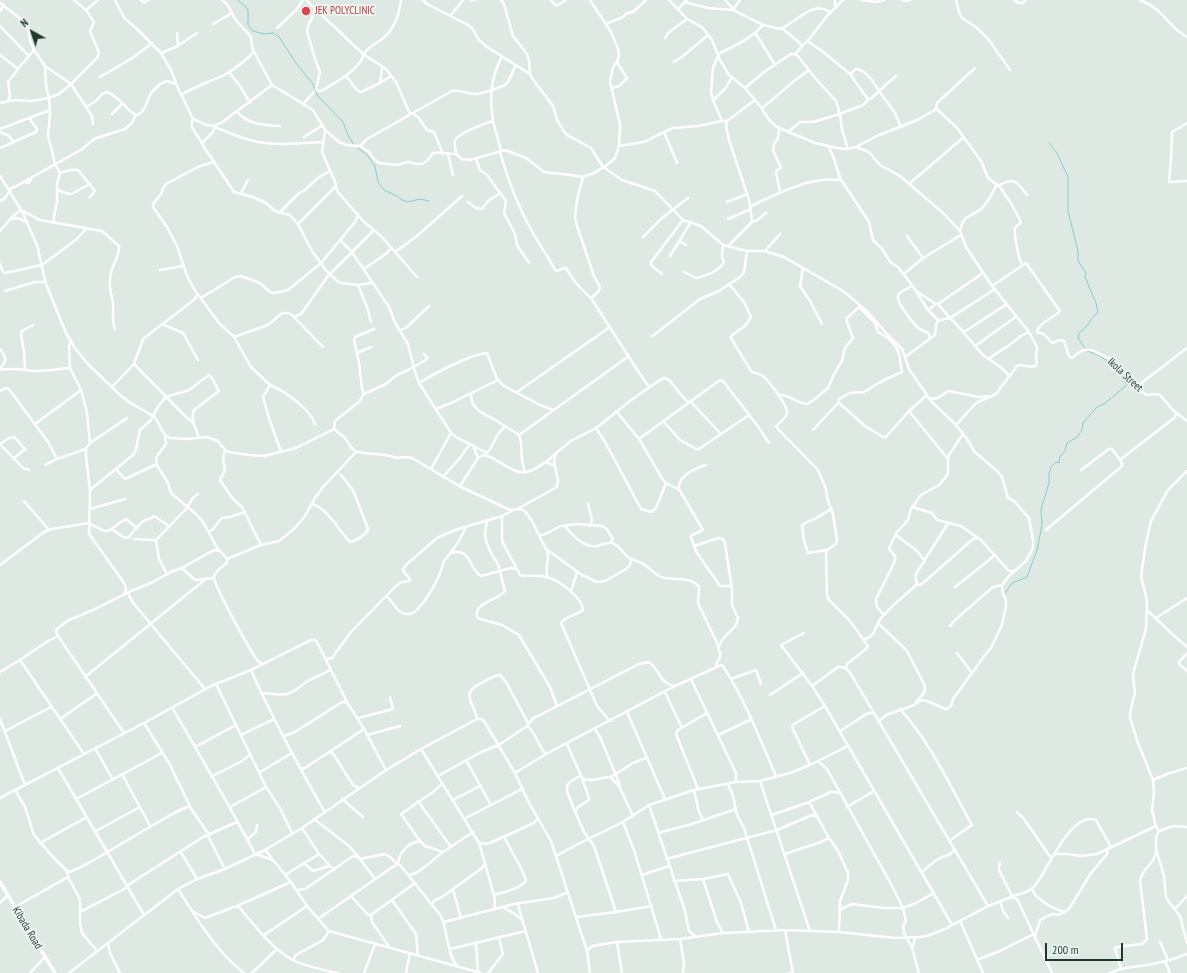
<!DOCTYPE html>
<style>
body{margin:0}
#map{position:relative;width:1187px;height:973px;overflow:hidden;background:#dde9e2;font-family:"PT Sans Narrow",sans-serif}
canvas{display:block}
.north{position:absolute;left:12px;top:12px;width:40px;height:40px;-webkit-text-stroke:3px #edf6f0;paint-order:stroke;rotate:320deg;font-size:11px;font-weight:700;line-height:16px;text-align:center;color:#1f382e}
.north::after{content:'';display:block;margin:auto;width:14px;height:18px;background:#1f382e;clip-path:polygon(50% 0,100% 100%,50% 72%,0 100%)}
.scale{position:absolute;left:1045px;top:943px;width:78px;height:18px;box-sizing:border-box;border:2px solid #1f382e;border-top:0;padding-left:5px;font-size:12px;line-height:14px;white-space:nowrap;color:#1f382e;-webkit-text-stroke:3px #edf6f0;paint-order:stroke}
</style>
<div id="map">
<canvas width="1187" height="973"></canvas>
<div class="north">N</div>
<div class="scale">200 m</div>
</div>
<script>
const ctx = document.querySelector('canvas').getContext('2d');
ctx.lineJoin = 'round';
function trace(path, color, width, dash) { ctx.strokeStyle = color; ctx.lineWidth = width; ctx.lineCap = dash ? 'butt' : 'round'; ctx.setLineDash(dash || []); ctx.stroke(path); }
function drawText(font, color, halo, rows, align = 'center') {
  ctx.font = font + ' "PT Sans Narrow",sans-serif'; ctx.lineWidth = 3.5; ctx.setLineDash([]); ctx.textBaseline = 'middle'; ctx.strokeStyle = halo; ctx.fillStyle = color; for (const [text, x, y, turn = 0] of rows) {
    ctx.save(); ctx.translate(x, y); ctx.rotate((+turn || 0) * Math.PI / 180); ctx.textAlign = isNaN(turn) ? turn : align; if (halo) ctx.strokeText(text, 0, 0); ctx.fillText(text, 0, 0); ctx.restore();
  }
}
trace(new Path2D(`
 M238 0 248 9V25L253 31 264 34 273 33 279 37 296 63 313 84 317 95 343 122 348 135 354 145
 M1049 143 1057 153 1068 177V211L1078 251V261L1086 273 1085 277 1096 303 1098 312C1090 319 1088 327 1079 333L1078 338 1085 348
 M358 148 367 155 375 166 378 182 384 190 397 196 402 200 408 202 420 199 429 201
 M1087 351C1095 353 1105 358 1110 364 1115 370 1116 374 1123 378
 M1004 595 1012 583 1027 577 1037 550 1042 525 1041 509 1049 483V474L1051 467 1056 462 1059 463 1060 456C1066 452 1065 449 1067 443L1077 437 1082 430 1083 423 1097 407 1104 404 1127 385 1125 381`), '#84cccf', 1);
trace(new Path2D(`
 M74 0 86 10 94 22 90 31 99 53 97 58 71 84 86 107 96 101 102 94 107 92C119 96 125 109 136 115
 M115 0 125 19 136 28 161 53 171 70 176 83
 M141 0 144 3 148 0
 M222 0 227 4 235 19 251 37 252 48 272 85
 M306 0 363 54 386 69 396 82 409 112 418 117 427 130 434 132 443 154
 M423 0 427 4 468 25 472 28 479 40 487 47 530 74
 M471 0H474
 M501 0 504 4 513 36 527 54 529 60 530 74 532 78 553 106 557 120 563 130 567 135 591 148 603 167 622 180 655 191 683 220 701 226 723 245 747 251H764L784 257 843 291 867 311 887 334 902 349 909 369 931 401 956 425 967 439 974 451 997 471 1002 477 1008 498 1014 501 1029 518 1033 540V548L1026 561 1009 576 1002 585V590L1006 601V606L1002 625 991 648 985 655 953 699 951 706 947 709H945L930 702 922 700 912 706 886 715 878 722
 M551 0 555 5H558L566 0
 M669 0 687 19 702 27 712 40 720 60 729 75 745 88 760 106 770 121 777 127 815 143 837 148 848 149 856 147 869 152 880 165 900 176 943 213 960 231 966 247 992 286 1029 332 1037 347 1036 357 1037 365 1032 367 1020 365 1017 366 996 394 976 403 956 425
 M725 0 733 9
 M835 0V6
 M862 0 876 2 884 0
 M902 0 906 1 910 0
 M956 0 959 12 962 18 977 28 989 40 1010 70
 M1014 0 1019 3H1023L1025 0
 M1140 0C1164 9 1167 26 1187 37
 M684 2 708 8 733 10 763 25 780 29C796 23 812 0 830 12
 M0 3 22 20 28 27 30 41 34 50 45 66 46 85 49 98 50 113 48 136 52 151 55 164 60 173 71 170H78L95 191 90 197
 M315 8C314 16 308 23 307 31L315 59 320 72 316 89 318 91H321C334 83 351 75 360 62 363 58 363 54 366 51 370 46 375 44 381 40 394 30 399 16 401 0
 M678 9 687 0
 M86 10 98 0
 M733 10 740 0
 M0 11 4 5
 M451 15 463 0
 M213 24 232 13
 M606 24 623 17 627 13 633 12 646 0
 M0 26 29 56
 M277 28 297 9 303 0
 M782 28 802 45
 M756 34 775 65
 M665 38 668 33 687 19
 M807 41 822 51 850 74 867 98 869 99 872 98 879 91 895 113 901 127
 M179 45 197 33
 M161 53 178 46 177 33
 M718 54C734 46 751 39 763 25
 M795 54 810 38 827 16 843 0
 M0 55 18 69 8 82 10 96 8 101
 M718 56 713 68 711 92 713 100 722 121H727
 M674 62 683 56 708 35
 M18 69 34 50
 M229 72 240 86 250 103
 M850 74 856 69C867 70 874 83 879 91L896 76
 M346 76 358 91 361 92 380 83 382 69 381 65
 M100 77 134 57 152 43
 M380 83 391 76
 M612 88 619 86 627 78 617 62
 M745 88 764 72 791 54H795L798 56 815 78 836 101 840 114 842 130 848 149
 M181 95C195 86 210 82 224 75 235 69 245 61 254 52
 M713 100 725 89 732 77
 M0 103 15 100 31 101 49 98 59 94 71 84 45 66
 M303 104 314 92
 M86 107 92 116 93 124
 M762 108C778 96 792 81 809 70
 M936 108 937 103 975 68
 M237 112C250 125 262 125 280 126
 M112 114 122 104
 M193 119C188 130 199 134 202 144L234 192 253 197 266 203 275 211 290 215 298 224 312 251 325 269 336 280 341 283 358 285 372 283
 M1187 123 1172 132 1171 159 1169 182 1187 181
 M215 127C229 133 243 139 258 142 280 146 302 143 323 142
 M779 128 778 138 774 144 773 150 781 168 777 170 776 172 780 192
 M0 129 50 110
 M0 132 9 136 13 141
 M664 132 677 163
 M788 132 800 122H813L840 114 863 105 869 99
 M304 137 323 125
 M202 143 213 132 215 127
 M360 146 367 139 452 91C460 90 467 93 474 94 478 95 503 87 506 84 511 79 512 71 516 65
 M619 146 644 142 660 134 673 128 698 126 722 121
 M828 146 833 156 840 178 869 222 873 240 882 249 891 263 898 267 912 285C909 290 899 290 898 296 896 302 914 324 918 328 922 331 926 331 929 334L930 339
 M856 147 877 136 917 120 937 109 957 128 981 161 988 178 1000 187 1012 205 1021 222 1015 228C1014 236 1018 257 1022 264
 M0 148 36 132 37 129 29 118
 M501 151C499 141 495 131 493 120 489 96 491 78 502 56
 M500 152C508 181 519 209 534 235 541 247 549 258 555 270L557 271 564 268H566C574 282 580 288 591 298
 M448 154 453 175
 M456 154C456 150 454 145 455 141 458 132 485 124 493 121
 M476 159 480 170 487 175 506 201 504 213 515 234 517 245 529 263
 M214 162 200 166 166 184 164 186 161 194 153 204V207L167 227 177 246 187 276 194 289 219 323 234 337 251 367 270 385 263 397 268 415 281 452
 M0 176 21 210 14 215 0 231
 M583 177 577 200 575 217 577 226 594 276 600 287 598 292 591 298 636 368 649 387
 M23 182 29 183 31 179
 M910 183 964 137
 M999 185C1015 177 1017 182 1027 195
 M57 189 62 192 71 194 90 184
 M9 190 81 150 94 139 125 129 132 123 135 116 141 113 144 109 151 93 160 84 167 81 176 84 193 119C205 124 209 129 221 123L272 85 313 110 325 130 339 142 347 145 360 146 369 152 374 159 379 163 397 165 408 162 417 164H422L428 160 433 153C440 151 448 154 456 154L462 159 470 160 505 150 526 158 544 172 570 175 583 177 594 173 607 165 615 158 619 146 620 125 610 81 613 67 617 62 619 56 618 49 611 32 590 0
 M241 193 248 180
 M0 201 4 199 10 191
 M468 202 476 208 482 209 488 201 499 194
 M727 202 747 194
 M751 206C773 196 797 183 822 180 828 179 835 180 841 180
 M21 210 40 220 102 231 119 246C120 254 113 264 111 273 108 286 111 291 113 304 114 312 111 320 115 329
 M22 211 37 245 46 284 66 333 71 341 69 346 70 368
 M279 213 298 194 305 190 319 177 330 171
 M358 215 363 221 381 236 417 277
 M11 219 17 218 27 222
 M728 219 751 209
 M751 222 756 221 766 213
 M53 223 57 201V184L60 173
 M298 224 335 187
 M960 231C964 213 970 218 981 209 988 203 993 192 997 184
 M907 236 923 258
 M643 237 662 218 688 198
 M341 241 352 252 389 307 395 323 408 344 415 372 419 383 451 433 431 469
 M679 241 686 245
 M728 246 751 223 752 220 749 200 729 140 726 125 727 121 755 100
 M765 251 780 234
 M395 252 417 236 462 196
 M670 256 691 222
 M0 264 3 272 5 273 42 265 77 239 86 229
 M803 268 800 286 810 301 822 324
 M364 269 387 253 391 248
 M160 270 183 266
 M684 272 696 278C705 276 719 271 724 262L722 257 723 245
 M662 274 651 265V262L683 220
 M904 274 923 258 961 235
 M729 284 744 302 751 317 745 326 731 336V338L751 371C755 374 759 373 763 376 768 380 788 406 787 412 787 418 779 422 776 427L818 470 826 489 827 498 833 514 837 540 836 544 826 551 827 595 829 600 850 621 868 646 867 648 847 664 846 668
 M358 285 367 307 371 322
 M912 285 928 310 939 321
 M992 286 1026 263 1060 311C1054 318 1038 323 1037 332L1044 334 1052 343 1060 340 1064 341 1069 356 1072 358C1075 356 1077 353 1080 352 1090 345 1100 356 1109 358 1115 374 1134 385 1146 395L1155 394 1160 395 1173 410 1187 421
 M5 291 35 282H46
 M916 291 936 304
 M201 298 235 277 241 276 260 283 270 292 274 293 288 290 321 263 355 222 358 215 337 191 335 182 322 152 325 131
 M938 304 983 273
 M859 307 875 323 878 332 888 338 896 347 899 354 902 372 884 380 864 392 850 393 839 399V403L865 426 883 437H886L909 411 927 395
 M928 310 936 304H938L950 318 995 289
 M294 317 323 347
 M162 324 183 333 198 360
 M401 330 407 327 429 306
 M964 332 1007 304
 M652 336 654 335 700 299 719 291 740 277 744 272 747 251
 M234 337 268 325 282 313H289L294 317 301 314 328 276 374 230
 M71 341 74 347 87 363 120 395 129 402 155 417 164 434 170 438 188 439 207 437 218 441 225 450 229 452 249 455 264 456 296 448 334 429 345 438 351 447 356 452 385 455 398 458 407 457 412 458 461 487 510 510C513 510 517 509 520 509 528 509 535 528 539 535H543L561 526 577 524 602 526 607 529 613 539 611 542
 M975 346 1017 316
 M0 349C7 358 7 360 0 369
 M357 353 371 347
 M905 357 935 335C938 322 931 321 950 318 962 329 971 342 982 354 991 362 1003 366 1009 376
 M988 359 1008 346 1021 336 1029 332
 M134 364 184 415 192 422
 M0 370C12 367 23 370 35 371 47 371 58 369 70 368L81 390 87 413 90 443 86 449V456L90 490 89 533 92 538 122 580 126 587 125 593
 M25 370 24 352 21 335 22 331 33 325
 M419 383C435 373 469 355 487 353L497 379 504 386 540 405 553 410
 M270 385C285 391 310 409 315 424
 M112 387 134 364 143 339 195 299 197 294
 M1136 387 1187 348
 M0 391 6 388 9 389 48 442 57 459 86 449
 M517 392 610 327
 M471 393C470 410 485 414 497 421 504 426 512 430 519 435L629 356
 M364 394 362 388 359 363 354 340 355 337 374 329
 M778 395C787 393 797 403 807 404L815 399 828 388 834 374 842 361 845 348 853 338 846 319 859 307
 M930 399 938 398 948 391 979 397 988 396
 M690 401 721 434
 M436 409 451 403 498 380
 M616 411 639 439 663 480 666 483 678 489
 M909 411 948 459
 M663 421 680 440 696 449H699L749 415
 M35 424 81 390
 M596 428 605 442 641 509 651 512 656 508 666 483
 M334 429 335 421 359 402 364 394 386 384 397 375 406 371 426 360 427 358 424 354
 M813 430 839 402
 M451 433 456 437 487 453C494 446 496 432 505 427
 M165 435 166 444 157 456 156 460 158 467 168 483 171 493 196 514 203 522 219 551
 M519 435 521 442 522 461 525 473
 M639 439 720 380 723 381 757 425 769 443
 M90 443 127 418
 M0 444 23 468 29 470
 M0 444 9 438 14 437 26 450
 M473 445 478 458
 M225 450 223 459 225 470 220 480 233 499 242 507 261 545
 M13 459 25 449
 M1120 460 1174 418 1177 413
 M546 462 554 455
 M45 465 57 459
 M706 465C696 468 677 476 679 489L703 530 692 535 691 537 697 553 720 586H731
 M116 469 123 477 125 479 157 464
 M443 477 459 459 470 444
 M460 486 478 458 484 455C500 458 513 477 530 471 536 469 541 465 546 462L553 465
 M90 490 133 455 136 449 140 430 151 420 159 405 166 397 189 390 209 375 212 378 219 391 194 410C190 420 196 428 199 438
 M24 501 49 530
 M312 504C329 509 338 530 350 542 356 541 366 535 368 529L353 490 341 475
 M588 504 592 520 590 526
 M912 507 932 513 937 520 961 526 978 538
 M519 508 557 487 558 480 554 462 556 453 571 441 596 428 634 398 660 380 665 378 669 380 688 403
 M90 509 125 499
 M502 516V541L520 575 523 576C531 576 539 575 546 577 558 579 582 597 583 610 577 615 565 616 561 623L597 706 608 719 611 721
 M487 520 485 534 486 541 491 553 498 564 505 591C498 600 474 602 477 617L480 619 502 625 519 635 550 687 557 706
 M89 523C113 537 105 531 126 519L137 528
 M565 526C572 535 584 548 597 546 602 545 607 542 612 543 619 545 623 553 628 557 632 560 637 561 642 563 648 567 653 572 659 576 671 582 691 575 699 587L698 603 717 643 720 653V657L716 665
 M112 529 123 537 128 538C133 533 138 524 145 520 149 519 151 519 154 516L169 526
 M1046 530 1122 466V463L1112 449H1109L1081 470
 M209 532 213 529 222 518 230 517 245 512
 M539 535C541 542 548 548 548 557 548 564 544 570 548 577
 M896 535 917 551 925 561
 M134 539 151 540H156
 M694 546 719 538 723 539 725 543 732 589V605L738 618C737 631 723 632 719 647
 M546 549 582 575 597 582 605 581 626 569 630 565 631 559
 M826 550 808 553 804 541 802 525 809 521 815 519 831 509
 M451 553C472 547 468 569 481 576L511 568 516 569
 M227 559V563C223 566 215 571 214 577 213 584 251 652 257 660 258 661 262 664 262 664
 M0 565 44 532 52 529 89 523
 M183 569 195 580 214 578
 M167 574 159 559 156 540 186 509 193 498 198 494
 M917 584 916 579V574L948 523
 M955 587 995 555
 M571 591 577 572
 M128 592 129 596 134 604 205 689
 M386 596C394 601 396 615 409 614 419 614 435 585 439 576 441 571 442 566 444 561 446 558 449 555 452 551 457 544 462 536 466 527
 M1147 610 1171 633 1187 647
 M884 615 877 607 876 599 895 561V556L889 549 890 546 897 532 908 520 911 509 921 495 939 485 945 478 948 473V459L949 455 963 434
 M1156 618 1187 598
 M878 623 907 651 924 684C927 695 921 694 916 702
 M950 626 955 620 993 587 1002 585
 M804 633 781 645 812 686 825 706 952 925
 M58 636 56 631 57 629 67 621 93 610 131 591 151 583 171 572 182 568 214 550 220 551 227 559 261 545 279 541 283 538 295 528 305 516 315 498 323 487 356 452
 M864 639C875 638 875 628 879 621 889 607 905 596 917 584L920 585 923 583 973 539 976 538 980 539 1009 571H1014
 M957 653 972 673
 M1187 653 1179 662 1180 665 1187 671
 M326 659 332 658 350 633 396 586 402 582 410 581C410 575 403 575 403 569L406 565 437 538 455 530 502 516 512 511
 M20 660 84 754
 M251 670C272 718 298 765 324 811
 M0 672 20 660 48 641 58 636 124 733
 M85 677 207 578
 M691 679 736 773V782
 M731 679 756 670 761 684
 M216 684 266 787 280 808 292 833
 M812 686 838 667C847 666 851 674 855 681L988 906
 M665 692 682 728
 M261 693C269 693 279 696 287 694 296 692 300 685 308 681 315 677 323 674 330 670
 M770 695 803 673
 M172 707C200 756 229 804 255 854L273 860
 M900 709C931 743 950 786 972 825L949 841
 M627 712 665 799
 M358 718 393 709 390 697
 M0 719 25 785
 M60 719 96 694
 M477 719C473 699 459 694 483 682 489 679 493 676 500 675L506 682 528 723
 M144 723 169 763 190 806
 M527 726C536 731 538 747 546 754
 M595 729 600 737 620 785
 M5 731 51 707
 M840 731 868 713H873
 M241 735 274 719
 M367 735 400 726
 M718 735 752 719
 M284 736 295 732 342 702H347
 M567 744 582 778C589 783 602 777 611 777L620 788 633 816
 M195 747 236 725
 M95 748 113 780
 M421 749 479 843 494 895 495 903 494 910
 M331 752 334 755 353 785 359 788
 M466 760 491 805
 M818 761 827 769 892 886 903 908 906 921 903 926 904 933 912 948 919 973
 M810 765 792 727 794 724 825 706
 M58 768 144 915
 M301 769 305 768 364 729
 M260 772 292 753
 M515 773 546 754 673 687 721 665 723 666C745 700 760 739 776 776
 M122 774 150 826
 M581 775 570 782 567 786V791L573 807 584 832 594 846 616 912 652 906
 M438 776 481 752 499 745 527 726 533 718 538 716 639 664 649 662C659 669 660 683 673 686
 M211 777 242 761 251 754
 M611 777 633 763 646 758
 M1153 780 1167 774 1187 768
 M760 781 810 931
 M728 784 733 796 737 815 744 828 776 930
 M698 789 676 734 678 730 707 713
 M15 790 25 807 34 835 53 857 67 871 70 872 87 864 172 814 187 807H190L207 832 211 834
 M694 790 699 812 703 820
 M0 798 144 723 211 686 251 670 311 640H315L317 642 347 702 364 729 386 770
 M76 799 162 753
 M342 799 363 817
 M453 800 480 786
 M418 801 451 847
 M649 805 685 911 689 931 696 937
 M230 807 266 787
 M847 807 874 791
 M576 811 578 807 589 800V798L582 778
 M1017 812 1024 819 1051 858
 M772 815 809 802 831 792H835L839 793
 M314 819 349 846 358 856
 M464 819 522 789
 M623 822 634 850 661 939
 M1156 826 1159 831 1156 837V847
 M302 828 319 854 334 870
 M96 831 140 807
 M1159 831 1173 826 1187 827
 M658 833 692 824 736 809
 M208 836 225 869
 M829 838 838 851 848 873V880L840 901 839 932
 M248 839 256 832 257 825
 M420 841 401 814 433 792 442 784
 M40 843 87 817
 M480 843 485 844 490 843 534 823 538 818
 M265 850 291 882 307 906 329 931 481 973
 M181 852 197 879
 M1157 852 1164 876 1166 898 1180 916 1187 943
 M785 854 821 842 829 838 809 802
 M1054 854H1068L1081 856 1097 854 1156 826 1152 811 1154 792 1153 780 1138 743 1130 718V713L1135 692 1133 677 1134 670 1146 629 1147 601 1141 576 1146 543 1151 521 1168 490 1187 471
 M556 856 580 843 623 822 649 805 694 790 736 782 760 781 790 773 810 765 848 746
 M360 859 385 854 390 857 397 864
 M666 859 777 830 812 815 818 817
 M1000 863 999 866V870L1012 896
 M305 864 313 871 329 866
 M398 864C399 852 408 843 420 841L425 846 443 852
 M67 871 69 879 80 899V923L82 933 97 951
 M922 872C928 867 934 861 940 858 946 855 951 856 954 850
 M285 875 319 854
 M408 875C419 875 434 858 443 852 453 845 463 839 473 832
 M642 875 669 866
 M703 879 717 922 723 933
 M674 881 703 879 728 874 741 903 749 932
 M128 885 203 837 237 822
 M178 889C196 917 217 953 244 973
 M1032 889C1035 899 1055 910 1065 912
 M297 890 305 889 353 856 358 857 360 859 375 879
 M453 890 461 918
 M494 895C502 893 523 888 526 880L521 868 504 837
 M351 896 368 915H371L415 883
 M1012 896C1020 894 1031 892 1036 884 1048 870 1071 810 1096 820L1111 847
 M392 900 416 934 418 955
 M1000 901 1003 911 1008 918
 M0 903 8 895
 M432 904 435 900 442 897 482 868 485 864
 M518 905 538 973
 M237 906 291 882
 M15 907 68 877
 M504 908 515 914 523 921
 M841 909 852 904 884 908H903L916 903 934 893
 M1175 909 1187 896
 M80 912 128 887
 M194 912 205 918 234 907H239C254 925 273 950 293 960 307 967 323 970 338 973
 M371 915 372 922 390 948
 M576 917 616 912
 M318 919 391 868 398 864 401 866 441 916C447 928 448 958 457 965
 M960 921 983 973
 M444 922 514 904 554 898 568 892
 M785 930 793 973
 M264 935 307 906
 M1035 936 1040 920 1052 914 1059 915 1069 909 1091 873 1107 854 1108 848
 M680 939 684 963 683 973
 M617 942 622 973
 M1160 942 1168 960
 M108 943 110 953 120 973
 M476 943 478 972
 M913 947 915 938
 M450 949 526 931
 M294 960V958L296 955 323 940 329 931
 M977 960 1000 951 1034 934
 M1165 961 1170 973
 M1121 968 1115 948 1117 947 1142 944 1147 939 1140 881C1141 868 1158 863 1156 847
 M30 973 45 957
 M69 973 178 889 197 879 225 869 265 850 302 828 386 770 421 749 477 719H481L484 721 515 773 528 801 551 841 587 951
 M252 973 277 949
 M364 973 375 944
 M406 973 410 953
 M488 973 503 954 499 938
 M590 973 587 951 592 946 617 942 680 939 723 933 785 930 839 932 896 938 919 937 927 936 945 929 988 906 1011 897 1017 899 1018 901 1052 973
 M789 973H790
 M1110 973C1122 967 1134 967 1147 965 1160 963 1175 959 1187 954`), '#fff', 2.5);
trace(new Path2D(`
 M0 882 55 973`), '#fff', 3.5);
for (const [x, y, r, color] of [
 [306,11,5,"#e0444e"]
]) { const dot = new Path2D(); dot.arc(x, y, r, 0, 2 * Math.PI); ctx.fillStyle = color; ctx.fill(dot); trace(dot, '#edf6f0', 1.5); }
drawText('11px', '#be3a42', '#edf6f0', [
 ["JEK POLYCLINIC",315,11]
], 'left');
drawText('11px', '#1f382e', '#edf6f0', [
 ["Ikola Street",1125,375,43],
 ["Kibada Road",27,928,59]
]);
</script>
